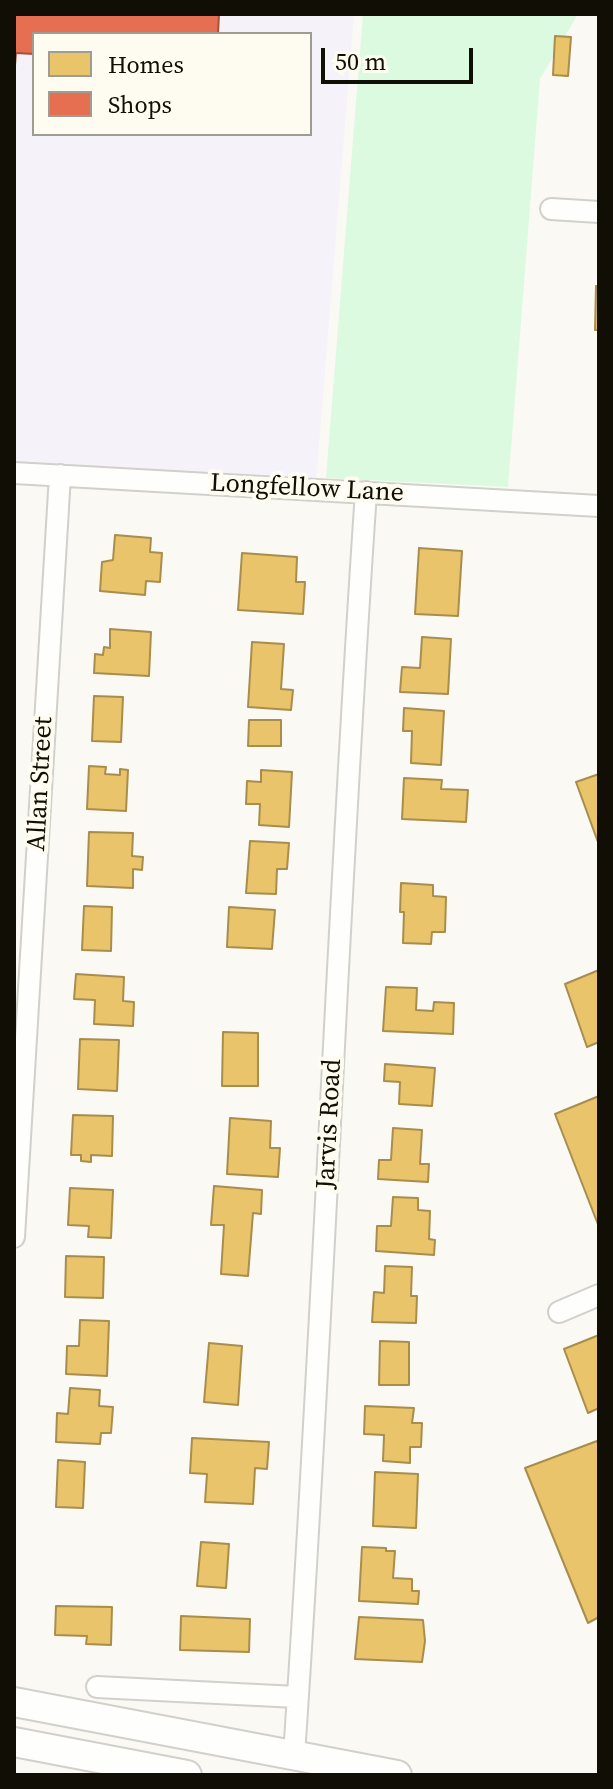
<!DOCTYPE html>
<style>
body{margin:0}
#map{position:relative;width:613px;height:1789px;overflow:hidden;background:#faf9f4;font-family:"Source Serif 4",serif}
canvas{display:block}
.frame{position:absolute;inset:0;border:16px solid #110e06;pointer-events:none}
.legend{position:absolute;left:32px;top:32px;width:280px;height:104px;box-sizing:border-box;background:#fefbf0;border:2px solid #9f9c92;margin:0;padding:10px 14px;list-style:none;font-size:24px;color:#110e06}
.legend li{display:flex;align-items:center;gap:16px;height:40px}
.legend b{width:40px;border:2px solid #9f9c92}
.scale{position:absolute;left:321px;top:48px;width:152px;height:36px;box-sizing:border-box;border:4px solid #110e06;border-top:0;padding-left:10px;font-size:24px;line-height:28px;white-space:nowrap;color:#110e06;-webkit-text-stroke:6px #fefbf0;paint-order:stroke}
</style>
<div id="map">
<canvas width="613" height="1789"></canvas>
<div class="frame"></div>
<ul class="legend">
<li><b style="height:22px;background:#e9c46a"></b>Homes</li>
<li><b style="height:22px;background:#e76f51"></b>Shops</li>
</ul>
<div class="scale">50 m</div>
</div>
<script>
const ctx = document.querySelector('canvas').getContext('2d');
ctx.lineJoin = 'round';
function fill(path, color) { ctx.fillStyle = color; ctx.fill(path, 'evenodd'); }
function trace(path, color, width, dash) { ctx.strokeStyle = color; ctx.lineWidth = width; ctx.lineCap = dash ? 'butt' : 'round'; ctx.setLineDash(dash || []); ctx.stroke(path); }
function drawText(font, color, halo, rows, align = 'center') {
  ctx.font = font + ' "Source Serif 4",serif'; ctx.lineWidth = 8; ctx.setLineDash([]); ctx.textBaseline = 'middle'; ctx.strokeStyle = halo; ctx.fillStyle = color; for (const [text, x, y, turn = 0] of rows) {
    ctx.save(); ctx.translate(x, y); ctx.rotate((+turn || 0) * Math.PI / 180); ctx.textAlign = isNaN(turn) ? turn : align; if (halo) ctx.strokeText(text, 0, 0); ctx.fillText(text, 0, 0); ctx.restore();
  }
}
fill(new Path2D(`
 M14 14H354L316 482 14 463ZM34 34H310V134H34Z`), '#f6f2fa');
fill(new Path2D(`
 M363 14H578L540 79 508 487 326 478Z`), '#dcfae0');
const homes = new Path2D(`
 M555 36 571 37 568 76 553 75Z
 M596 286H599V330H595Z
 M115 535 151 538 150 552 162 553 160 582 146 581 145 595 100 591 102 562 113 560Z
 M419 548 462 551 458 616 415 614Z
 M242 553 297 557 296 582H305L303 614 238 610Z
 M110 629 151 632 149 676 94 673 95 654 103 655 104 647 110 648Z
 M422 637 451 639 448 694 400 692 402 667 420 668Z
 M252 642 284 644 281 689 293 690 291 710 248 707Z
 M94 696 123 697 121 742 92 741Z
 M404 708 444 711 441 765 411 763 412 731H403Z
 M249 720H281V746H248Z
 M89 766 106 767 105 774 120 775V769L128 770 126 811 87 809Z
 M261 770 292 772 289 827 259 825 260 804H246L247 781 261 782Z
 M599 774V845L576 782Z
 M404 778 442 780 441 789 468 790 466 822 402 819Z
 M89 832 133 833 132 856 143 857 142 870 133 869V888L87 886Z
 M250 841 289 843 287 869H277L276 894 246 893Z
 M401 883 433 885V896L446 897 445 932H432L431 944 403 943 404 912H400Z
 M84 906 112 907 111 951 82 950Z
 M229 907 275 910 272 949 227 947Z
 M599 970V1042L587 1047 565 984Z
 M76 974 124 977 123 1001 134 1002 133 1026 94 1024 95 1000 74 999Z
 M386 987 417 988 416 1010 433 1011 434 1002 454 1003 453 1034 383 1031Z
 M223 1032 258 1033V1086H222Z
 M80 1039 119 1040 117 1091 78 1089Z
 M385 1064 435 1068 432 1106 399 1104 400 1082 384 1081Z
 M599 1096V1227L555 1114Z
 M73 1115 113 1116 112 1156 91 1155V1162L81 1161V1155H71Z
 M230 1118 271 1121 270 1148H280L278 1177 227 1174Z
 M393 1128 422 1130 420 1164H429L428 1182 378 1179 379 1160H391Z
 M214 1186 262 1190 261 1214 253 1213 248 1276 221 1274 224 1225H211Z
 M70 1188 113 1190 111 1238 88 1237 89 1226 68 1225Z
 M393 1197 418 1198V1210L430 1211 429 1239 435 1240 434 1255 376 1251 377 1226H391Z
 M66 1256 104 1257 103 1298 65 1297Z
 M385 1266 412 1267 411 1296H417L416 1323 372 1322 374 1292 384 1293Z
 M80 1320 109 1321 107 1376 66 1374 67 1346H79Z
 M599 1335V1408L588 1413 564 1349Z
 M380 1341 409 1342V1385H379Z
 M209 1343 242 1346 238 1405 204 1402Z
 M70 1388 100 1390 99 1406 113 1407 111 1433H101L100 1444 56 1442 57 1413 68 1414Z
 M365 1406 414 1408 412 1423H422L421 1447H410V1463L383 1461 384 1435 364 1434Z
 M192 1438 269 1442 267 1469 255 1468 253 1504 205 1502 207 1474 190 1473Z
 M597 1441 599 1445V1617L588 1623 525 1468Z
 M58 1460 85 1462 83 1508 56 1507Z
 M375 1472 418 1474 416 1528 373 1526Z
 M201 1542 229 1544 226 1588 197 1586Z
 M362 1547 386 1548V1551H395L393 1578 412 1579V1591H419L418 1604 359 1601Z
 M56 1606 112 1607 111 1645 86 1644 87 1636 55 1635Z
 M181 1616 250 1619 249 1652 180 1650Z
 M359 1617 423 1620 425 1641 422 1662 355 1659Z`);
fill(homes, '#e9c46a');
trace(homes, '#a88d4c', 2);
const shops = new Path2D(`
 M14 14H219L218 34H34V54L16 53 14 78Z`);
fill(shops, '#e76f51');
trace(shops, '#a7523a', 2);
const street = new Path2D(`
 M551 209 599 212
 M14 473 599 506
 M14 1237 60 475
 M559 1312 599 1295
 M97 1687 297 1697
 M294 1755C323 1335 337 913 366 492`);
const secondary = new Path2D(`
 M14 1702 397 1775
 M14 1742 187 1775`);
trace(street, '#d2d0ca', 24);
trace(secondary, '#d2d0ca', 32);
trace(street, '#fefefd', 20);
trace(secondary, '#fefefd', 28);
drawText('26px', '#110e06', '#fefbf0', [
 ["Longfellow Lane",307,489,3],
 ["Allan Street",41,784,-87],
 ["Jarvis Road",330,1124,-87]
]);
</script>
